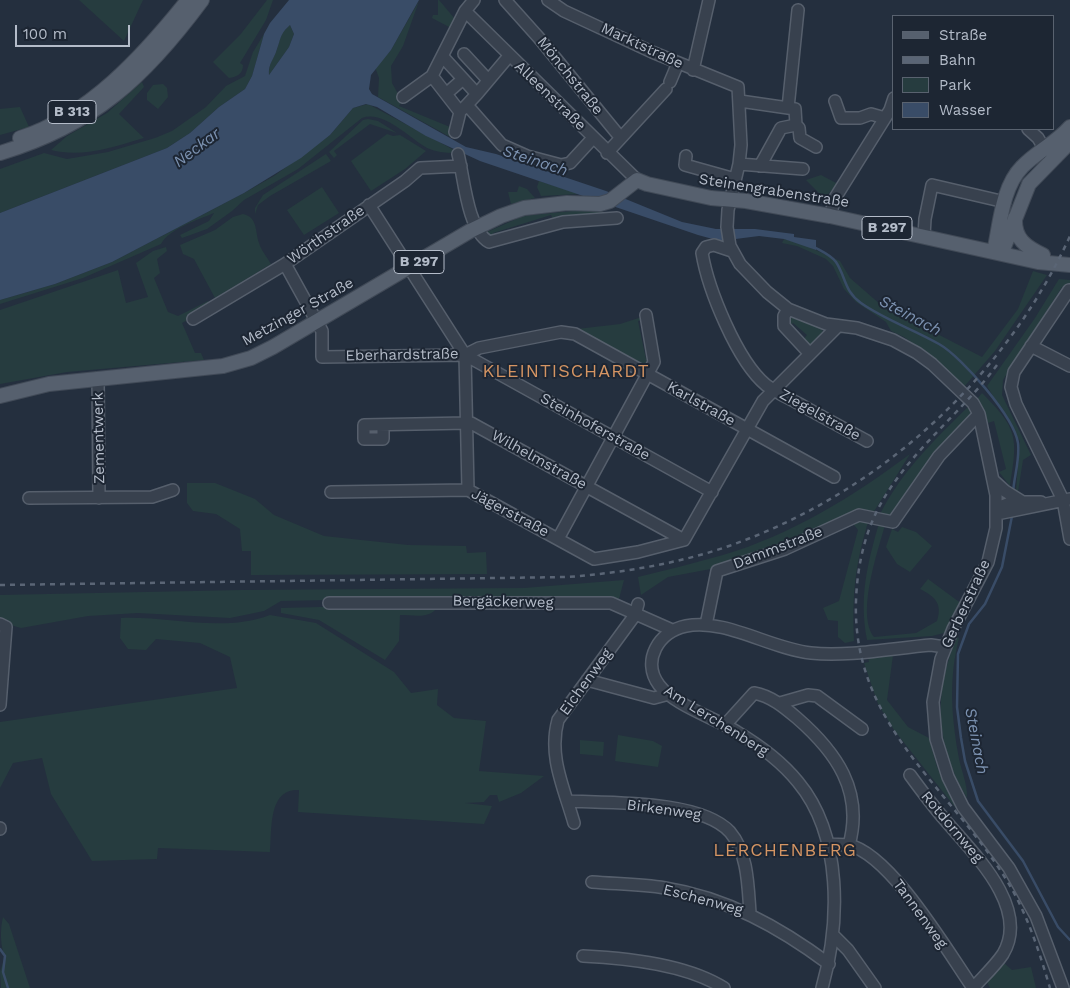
<!DOCTYPE html>
<meta charset="utf-8">
<style>
body{margin:0}
#map{position:relative;width:1070px;height:988px;overflow:hidden;background:#242f3e;font-family:"Work Sans",sans-serif}
canvas{display:block}
.legend{position:absolute;left:892px;top:15px;width:162px;height:115px;box-sizing:border-box;background:#1d2633;border:1px solid #59626f;margin:0;padding:6px 9px;list-style:none;font-size:15px;color:#b4bcc9}
.legend li{display:flex;align-items:center;gap:10px;height:25px}
.legend b{width:25px;border:1px solid #59626f}
.scale{position:absolute;left:15px;top:25px;width:115px;height:22px;box-sizing:border-box;border:2px solid #b4bcc9;border-top:0;padding-left:6px;font-size:15px;line-height:18px;white-space:nowrap;color:#b4bcc9;-webkit-text-stroke:4px #1d2633;paint-order:stroke}
</style>
<div id="map">
<canvas width="1070" height="988"></canvas>
<ul class="legend">
<li><b style="height:6px;background:#56606e"></b>Straße</li>
<li><b style="height:6px;background:#5a6575"></b>Bahn</li>
<li><b style="height:14px;background:#263c3f"></b>Park</li>
<li><b style="height:14px;background:#394c67"></b>Wasser</li>
</ul>
<div class="scale">100 m</div>
</div>
<script>
const ctx = document.querySelector('canvas').getContext('2d');
ctx.lineJoin = 'round';
function fill(path, color) { ctx.fillStyle = color; ctx.fill(path, 'evenodd'); }
function trace(path, color, width, dash) { ctx.strokeStyle = color; ctx.lineWidth = width; ctx.lineCap = dash ? 'butt' : 'round'; ctx.setLineDash(dash || []); ctx.stroke(path); }
function drawText(font, color, halo, rows, align = 'center') {
  ctx.font = font + ' "Work Sans",sans-serif'; ctx.lineWidth = 4; ctx.setLineDash([]); ctx.textBaseline = 'middle'; ctx.strokeStyle = halo; ctx.fillStyle = color; for (const [text, x, y, turn = 0] of rows) {
    ctx.save(); ctx.translate(x, y); ctx.rotate((+turn || 0) * Math.PI / 180); ctx.textAlign = isNaN(turn) ? turn : align; if (halo) ctx.strokeText(text, 0, 0); ctx.fillText(text, 0, 0); ctx.restore();
  }
}
fill(new Path2D(`
 M79 0H143L124 41Z
 M267 0H273L266 20 240 63 243 65C243 74 237 77 229 78L213 62 240 35Z
 M438 0H439L455 19 451 28 432 18 433 15H438Z
 M419 1 403 46 391 66 392 83 402 101 399 106 450 127 453 133 452 138 378 97 379 78 375 67 391 50Z
 M290 25 294 34 289 47 269 75C269 61 273 61 277 49 281 37 279 35 290 25Z
 M264 34 252 76 245 89 219 107 190 133 167 148 0 213V169L44 153 67 159 108 152 155 138 172 131 206 107 226 86 245 76 253 52Z
 M142 82 144 87 119 114 144 138C113 147 82 158 51 150L67 136 107 113Z
 M163 84 167 88 168 97 158 109 147 100V93L153 85Z
 M368 104 454 150V153C445 153 436 152 427 148 409 138 384 110 362 118L298 169 244 200 232 211 207 229 182 238 180 235 209 221 214 213C198 220 170 228 161 244L83 278 0 304V300L55 284 112 262 244 193 274 176 330 135 353 108Z
 M20 107 29 127 0 135V109Z
 M368 119 378 121 397 133 370 124 334 151 337 155 334 158 329 152 363 120Z
 M387 134 393 136 400 135 426 151 405 169 371 191 351 161Z
 M326 154 331 161 270 196 258 205 255 214V208L263 195Z
 M821 175 838 184 824 198 806 180Z
 M539 181 580 194 541 196 537 187Z
 M519 186 527 189 535 198 511 204 508 192H517Z
 M322 187 339 213 304 235 287 210Z
 M572 211H602L607 215H575L553 219 551 215 493 233 494 237H488L487 232 523 216Z
 M243 214C258 217 255 232 259 243 261 250 267 257 271 264L215 298 194 259 183 254 180 245 215 230 233 217Z
 M784 239 800 243 840 261 850 278 881 305 982 357 1018 309 1033 271 1047 275 995 351 963 388 933 357 904 337 891 331 886 322 856 302 844 289 833 266 826 259 797 246 782 243Z
 M166 247 167 251 157 259 160 273 154 278 168 312 178 316 208 301 211 307 182 323 195 353H201L204 360 67 372 0 384V310L118 270 126 303 148 297 136 263 153 251Z
 M1059 279 1070 280V288L1062 287 1003 380 1002 395 1031 455 1023 460 1018 492 1016 490 1020 441 987 386 1035 318Z
 M642 317 644 319 638 321 646 359H651L649 367 577 329 620 324Z
 M790 317 820 326 824 334 812 346 802 341 807 335 793 323 788 328 787 319Z
 M982 393C1018 429 1018 437 1010 486L999 472 1006 469 994 421 988 423 983 408 976 400Z
 M969 406 971 409 970 417 891 517 879 516C901 472 934 440 969 406Z
 M910 454 873 513 716 568 668 577 641 595 638 577C666 570 695 563 723 555 791 535 854 496 910 454Z
 M187 483H215L255 499 274 515 324 536 408 545 466 546 467 553 486 552 487 574 251 575V551H242L240 529 216 514 193 511 187 503Z
 M869 519C855 564 852 594 854 641L845 643 838 637V621L828 620 823 608 839 601 858 530 851 521Z
 M879 523 885 525C878 551 856 614 874 637L916 633 937 621C943 603 934 596 920 589L928 579 962 604 948 632 932 636 867 640C859 597 867 565 879 523Z
 M902 527 916 532 932 546 910 572 897 564 886 547 892 529 898 532Z
 M624 580 619 599 594 597H471L281 601 264 611 230 618 138 613 88 616 21 628 0 622V595L243 590 524 588Z
 M438 604C434 620 414 615 400 615L399 641 385 660 319 620 281 613V608Z
 M270 615 316 623 394 672 411 693 438 689 437 705 454 718 486 721 479 771 544 776 521 793 499 802 497 795H490L484 802 465 803 492 806 484 824 298 812 299 790C268 788 272 830 270 852L158 848 157 859 92 861 51 794 42 758 13 763 0 788V722L237 688 230 657 200 643 156 639 146 650 128 649 120 638 121 618C169 616 223 633 270 615Z
 M957 637 959 638C949 678 951 712 958 753 960 768 968 784 967 798 935 745 933 693 957 637Z
 M893 655 887 700 908 727 929 738 937 767 947 789 996 859 894 730 878 704 864 663 869 662 868 657Z
 M618 735 653 741 662 746 658 767 615 761Z
 M580 740 604 742 603 756 580 754Z
 M3 917 9 924 30 988H1L0 972 5 956C0 946 0 929 3 917Z
 M1004 963 1012 970 1031 967 1036 988H990L986 980Z`), '#263c3f');
fill(new Path2D(`
 M289 0H419L391 50 371 75 369 89 372 94 466 147 496 154 606 191 682 222 716 229H755L794 234V237L816 240V250L784 239 759 236 720 241 698 235 480 161 426 136 377 107 366 104 353 108 330 135 301 158 244 193 112 262 55 284 0 300V213L167 148 190 133 219 107 245 89 252 76 264 34 270 23ZM290 25 294 34 289 47 269 75C268 63 274 60 277 49 281 38 280 34 290 25Z`), '#394c67');
trace(new Path2D(`
 M814 247C821 251 831 255 836 262 846 277 844 291 861 303 885 320 913 329 939 344 962 357 1014 417 1018 443 1020 460 1014 476 1013 493
 M1012 516 1002 567 985 604 969 624 958 654 957 707 961 738 965 761 978 801 1023 861 1058 927 1070 940
 M0 949 5 956 3 972 8 988`), '#394c67', 2.5);
const minor = new Path2D(`
 M505 0 539 38 620 137
 M548 0 564 11 652 52 738 87 741 145 739 164 728 210 727 227 730 246 740 264 767 292 788 309 826 324 857 328 893 340 917 353 932 364 973 403 979 414 996 495V528L988 562 953 629 941 659 933 702 936 739 948 777 963 807 1009 868 1036 916 1063 988
 M465 11 637 180
 M464 54 488 80
 M443 57 477 94 463 109
 M693 70 709 0
 M670 82 678 63
 M446 94 463 79
 M477 94 509 56
 M403 97 432 76
 M740 101 795 109 796 125 781 128 760 166
 M835 101 841 118H860L871 114 885 118
 M467 105 502 145 527 156 561 165 570 163 593 138
 M788 108 798 10
 M796 125 799 128 800 138 816 147
 M1028 129 1038 138 1048 155
 M455 132 460 112 432 76 465 11 474 0
 M607 153 666 89
 M458 154C464 177 467 229 489 242L563 222 617 218
 M686 156 685 165 735 179
 M739 164 803 169
 M369 205 465 355 712 492
 M830 216 835 198 890 110 894 98
 M924 236 925 219 932 185 1005 202
 M732 251 714 245 706 247 702 253C708 289 737 361 766 385 777 393 791 399 803 406 824 418 845 429 867 441
 M285 264 322 331V357L465 355 479 348 561 332 575 334 834 477
 M1069 290 1014 372 1011 387 1016 404 1063 500 1070 539
 M788 309 784 316V326L810 354
 M193 319 285 264 405 181 420 168 461 166
 M1031 346 1070 366
 M465 355 468 490
 M98 378 99 498
 M383 425V439H364V425L467 423H471L684 540
 M993 480 1005 491 1021 501
 M331 492 468 490 594 559 638 552 684 540
 M29 498 152 497 173 490
 M997 508 1012 502H1041
 M997 514 1070 499
 M558 539 654 362 646 315
 M684 540 763 401 838 326
 M329 603H611L672 630
 M0 624 6 627 0 705
 M706 625 717 571 785 549 859 515 893 522 939 456 979 414
 M587 680 654 698 669 694
 M780 703 808 695 817 696 862 729
 M725 725 754 693C771 696 784 707 797 718 836 752 864 791 849 845
 M910 775C921 790 932 805 945 820 972 852 1031 907 1003 954 995 966 983 977 973 988
 M568 801C609 803 701 800 730 832 748 853 748 886 750 913
 M574 823C564 788 548 756 558 720L635 615 638 604
 M0 828V829
 M828 844C835 845 842 844 848 845 890 853 948 952 973 988
 M592 882C616 884 641 884 665 888 727 898 779 927 829 964
 M833 935 848 950 875 988
 M583 956C627 958 686 964 724 988
 M822 988C840 924 843 836 798 782 781 761 759 745 737 732 715 718 674 705 659 685 641 661 659 631 686 626 725 618 771 649 811 653 848 657 894 648 931 645L945 647`);
const major = new Path2D(`
 M20 138C89 116 144 55 188 0
 M0 153C94 125 145 77 202 0
 M1015 218C1014 239 1026 247 1043 255
 M1004 247 1029 184 1070 142
 M994 252C1000 225 1002 187 1022 167 1036 152 1056 143 1070 127
 M0 396 49 384 223 366 251 358 273 347 470 231 501 216 524 208 567 203 600 204 610 201 637 180 647 184 711 198 746 201 830 216 1038 262 1070 265`);
trace(minor, '#565f6c', 14);
trace(major, '#414a57', 16);
trace(minor, '#38414e', 11);
trace(major, '#56606e', 14);
trace(new Path2D(`
 M997 365C960 415 909 451 879 507 864 535 857 569 856 601 852 721 943 782 1002 873 1026 909 1038 948 1050 988
 M0 585 568 577C619 573 669 565 717 550 871 500 1003 383 1070 236`), '#5a6575', 2.5, [5, 5]);
for (const [x, y, w] of [
 [72,112,48],
 [887,228,50],
 [419,262,50]
]) { const box = new Path2D(); box.roundRect(x - w / 2, y - 11.5, w, 23, 4); ctx.fillStyle = '#1d2633'; ctx.fill(box); trace(box, '#b4bcc9', 1); }
drawText('bold 14px', '#b4bcc9', null, [
 ["B 313",72,112],
 ["B 297",887,228],
 ["B 297",419,262]
]);
drawText('15px', '#b4bcc9', '#1d2633', [
 ["Marktstraße",642,46,25],
 ["Mönchstraße",570,76,51],
 ["Alleenstraße",550,96,44],
 ["Steinengrabenstraße",774,191,9],
 ["Wörthstraße",326,235,-35],
 ["Metzinger Straße",298,312,-29],
 ["Eberhardstraße",402,355,-1],
 ["Karlstraße",701,404,29],
 ["Ziegelstraße",820,415,29],
 ["Steinhoferstraße",595,427,29],
 ["Zementwerk",99,438,-91],
 ["Wilhelmstraße",539,460,29],
 ["Jägerstraße",510,513,28],
 ["Dammstraße",778,548,-21],
 ["Bergäckerweg",503,602,1],
 ["Gerberstraße",966,604,-65],
 ["Eichenweg",586,682,-54],
 ["Am Lerchenberg",716,721,32],
 ["Birkenweg",664,810,8],
 ["Rotdornweg",952,827,50],
 ["Eschenweg",703,900,15],
 ["Tannenweg",920,914,54]
]);
drawText('italic 16px', '#7c92b1', '#1d2633', [
 ["Neckar",197,148,-37],
 ["Steinach",535,161,18],
 ["Steinach",910,316,28],
 ["Steinach",976,741,79]
]);
ctx.letterSpacing = '1px';
drawText('18px', '#d59563', '#1d2633', [
 ["KLEINTISCHARDT",566,372],
 ["LERCHENBERG",785,851]
]);
ctx.letterSpacing = '0px';
</script>
